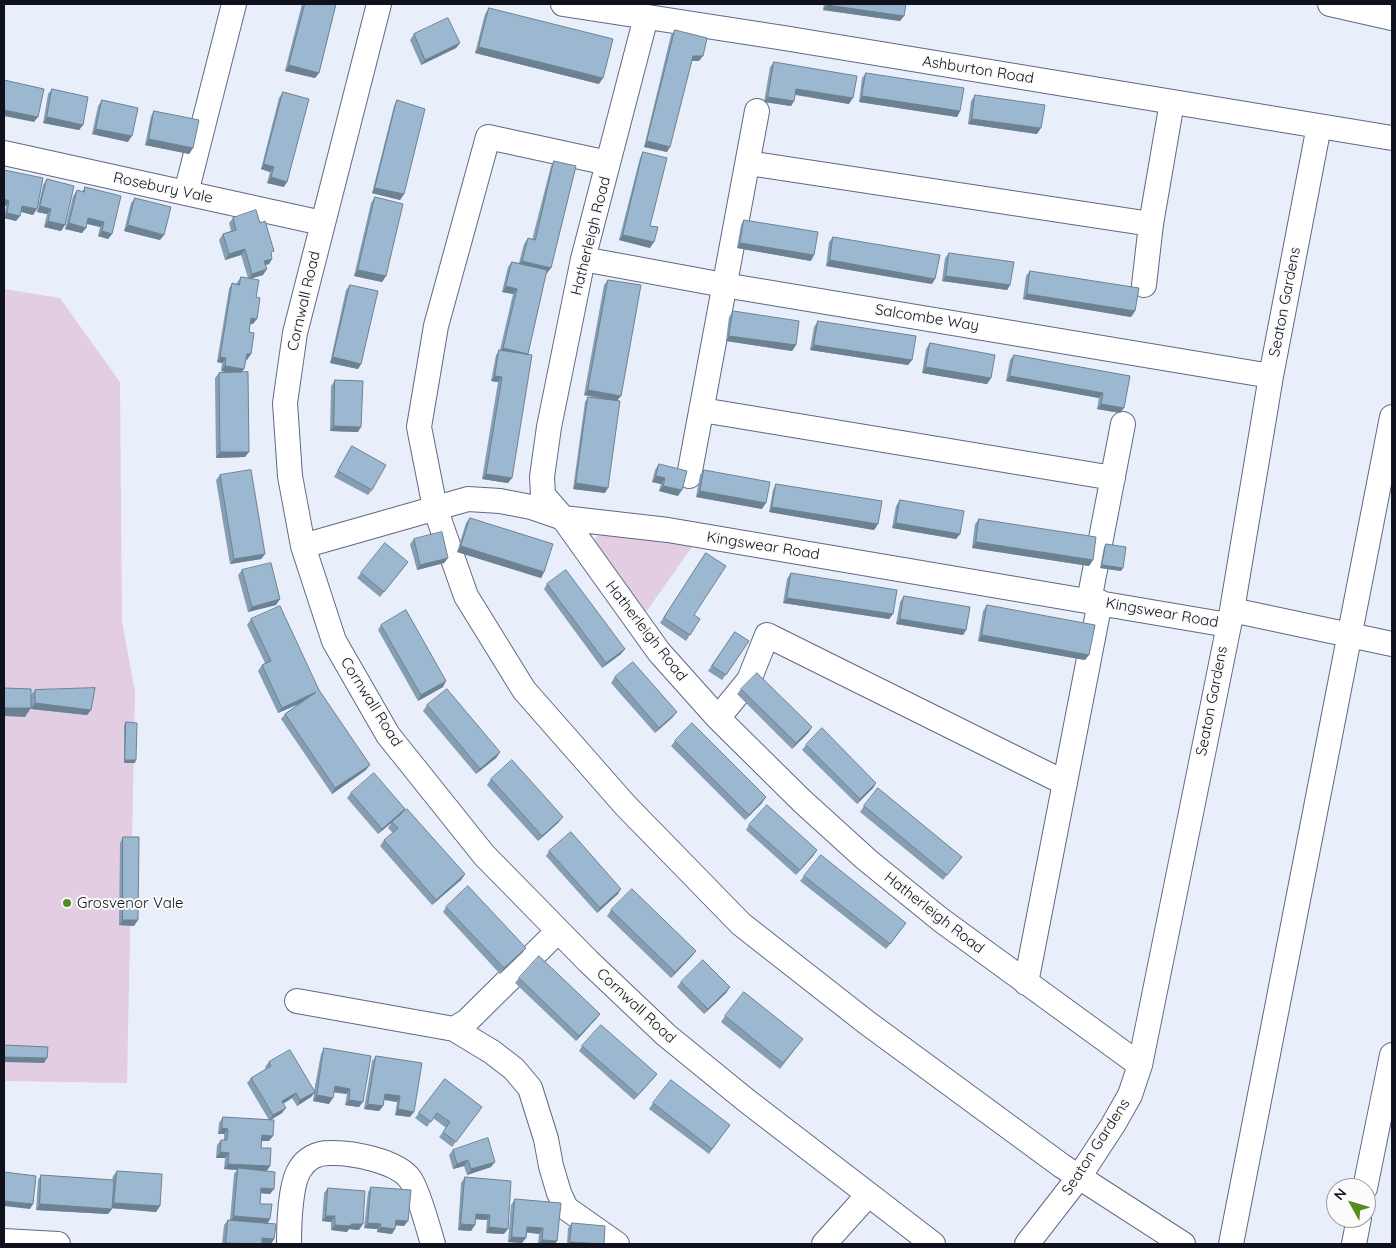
<!DOCTYPE html>
<style>
body{margin:0}
#map{position:relative;width:1396px;height:1248px;overflow:hidden;background:#e9eefb;font-family:Quicksand,sans-serif}
canvas{display:block}
.frame{position:absolute;inset:0;border:5px solid #0f121d;pointer-events:none}
.north{position:absolute;left:1326px;top:1178px;width:50px;height:50px;box-sizing:border-box;background:#fbfbfb;border:1px solid #9d9ea2;border-radius:50%;rotate:309deg;font-size:14px;font-weight:700;line-height:20px;text-align:center;color:#0f121d}
.north::after{content:'';display:block;margin:auto;width:18px;height:22px;background:#578b22;clip-path:polygon(50% 0,100% 100%,50% 72%,0 100%)}
</style>
<div id="map">
<canvas width="1396" height="1248"></canvas>
<div class="frame"></div>
<div class="north">N</div>
</div>
<script>
const ctx = document.querySelector('canvas').getContext('2d');
ctx.lineJoin = 'round';
function fill(path, color) { ctx.fillStyle = color; ctx.fill(path, 'evenodd'); }
function trace(path, color, width, dash) { ctx.strokeStyle = color; ctx.lineWidth = width; ctx.lineCap = dash ? 'butt' : 'round'; ctx.setLineDash(dash || []); ctx.stroke(path); }
function drawText(font, color, halo, rows, align = 'center') {
  ctx.font = font + ' Quicksand,sans-serif'; ctx.lineWidth = 4; ctx.setLineDash([]); ctx.textBaseline = 'middle'; ctx.strokeStyle = halo; ctx.fillStyle = color; for (const [text, x, y, turn = 0] of rows) {
    ctx.save(); ctx.translate(x, y); ctx.rotate((+turn || 0) * Math.PI / 180); ctx.textAlign = isNaN(turn) ? turn : align; if (halo) ctx.strokeText(text, 0, 0); ctx.fillText(text, 0, 0); ctx.restore();
  }
}
fill(new Path2D(`
 M4 289 60 298 120 382 122 622 135 692 127 1083 4 1081Z
 M608 532 692 547 646 612 598 550 594 542C597 534 600 533 608 532Z`), '#e3cde3');
const minor = new Path2D(`
 M379 4 295 333 285 403 290 476 303 546 334 641 388 735 484 855 588 961 666 1035 747 1101 933 1244
 M563 4 784 38 1392 138
 M1330 4 1392 18
 M646 17 583 259 549 427 542 477 543 495 563 518 659 652 718 718 802 801 867 860 941 920 1140 1065
 M4 153 322 223
 M608 163 488 137 436 326 419 427 435 508 466 596 524 690 625 805 741 924 866 1022 1062 1166 1183 1244
 M748 163 1151 224
 M186 193 234 4
 M583 259 724 285 1271 376
 M1144 285 1151 224 1172 102
 M702 410 1113 478
 M689 476 757 111
 M303 546 468 499 500 501 531 507 563 518 668 530 1228 625
 M1089 601 1123 424
 M1232 610 1392 644
 M718 718 749 680 767 635 1065 783
 M1026 983 1100 602
 M297 1001 454 1029 467 1021 558 931
 M454 1029 492 1052 514 1069 530 1088 546 1139 551 1166 559 1193 566 1208 617 1244
 M1365 1188 1392 1055
 M4 1241 58 1244
 M289 1244C289 1226 290 1184 300 1169 306 1159 317 1153 329 1153 351 1152 397 1161 410 1179 419 1192 428 1228 433 1244
 M824 1244 868 1195
 M1027 1244 1079 1177 1113 1125 1130 1095 1140 1065 1232 610 1271 376 1319 126
 M1231 1244 1392 417
 M1354 1244 1359 1218`);
trace(minor, '#606986', 26);
trace(minor, '#fff', 24);
fill(new Path2D(`
 M302 4H336L319 73 315 78 285 71Z
 M824 4H906L900 21 823 10Z
 M489 8 599 84 475 53 485 14Z
 M675 30 699 61H692L667 152 644 147 671 35Z
 M414 34 460 43 456 48 421 65 410 40Z
 M774 62 849 104 795 95 794 101 791 106 764 102 770 67Z
 M866 73 960 111 957 117 859 102 862 78Z
 M52 89 83 125 79 130 43 123 48 94Z
 M283 92 284 187 267 183 270 172 261 169 279 98Z
 M975 95 1037 134 968 124 971 101Z
 M102 100 128 142 92 134 98 106Z
 M397 100 404 194 400 200 372 193 394 106Z
 M154 111 193 148 189 154 145 145 151 116Z
 M643 152 650 226V248L619 240 640 158Z
 M554 161 551 268 547 273H546L527 355 508 483 482 479 498 382 491 381 496 355 500 350 513 294 502 292 508 267 512 262 519 263 524 244 528 238 532 240 551 166Z
 M4 170 33 215 21 212 20 216 16 221 4 218 6 206Z
 M47 179 65 225 61 231 44 227 47 214 37 212 43 185Z
 M85 187 112 234 108 239 98 236 100 227 87 224 86 228 82 233 65 229 73 196 77 190 82 192Z
 M375 197 386 276 382 282 354 276 371 203Z
 M135 198 160 240 124 231 131 203Z
 M233 218 260 223 272 259 269 264 266 265 263 275 250 279 253 324H250L249 332 247 360 246 359 242 372 245 457 216 458 215 378 219 373 227 372 221 371 222 363 217 362 229 289 232 283 236 284 241 277 248 278 241 255 225 260 219 240 223 234 231 231 229 223Z
 M744 220 811 261 737 248 741 225Z
 M833 237 932 284 826 266 829 242Z
 M949 253 1010 285 1007 290 942 281 945 258Z
 M1030 271 1135 311 1131 317 1023 299 1026 276Z
 M608 280 617 401 605 493 573 489 585 402 588 397 601 398 584 395 604 285Z
 M350 285 361 364 358 369 330 363 346 290Z
 M733 311 796 345 792 351 726 341 729 317Z
 M818 321 912 360 908 365 810 350 814 327Z
 M930 343 991 378 987 384 922 373 926 349Z
 M1014 355 1130 376 1120 413 1097 409 1099 398 1006 381 1010 360Z
 M335 380 358 432 330 431 331 386Z
 M352 446 372 490 368 495 334 477Z
 M659 464 678 496 659 491 661 484 652 482 655 470Z
 M704 470 762 509 696 497 700 475Z
 M220 475 265 554 261 559 230 564 216 480Z
 M776 484 878 524 874 530 769 512 773 490Z
 M900 500 960 534 956 539 892 528 896 506Z
 M470 518 544 572 541 578 457 552 466 523Z
 M979 519 1093 560 1089 566 972 548 975 524Z
 M414 539 448 558 444 563 417 570 410 544Z
 M1106 544 1121 571 1100 568 1104 547Z
 M706 553 694 615 700 619 686 641 660 623Z
 M408 562 380 597 357 578 361 573Z
 M242 570 280 599 276 605 248 612 238 575Z
 M791 573 893 614 889 619 783 603 787 579Z
 M547 584 621 654 602 668 544 589Z
 M904 596 966 630 963 635 896 624 900 602Z
 M987 605 1085 660 978 641 983 611Z
 M251 619 319 690 366 770 332 794 281 719 285 714 299 704 278 713 258 671 262 665 265 663 247 625Z
 M381 625 443 687 418 701 378 630Z
 M735 632 749 641 722 680 708 671Z
 M615 677 673 717 655 733 611 683Z
 M741 689 812 727 808 733 792 749 737 694Z
 M35 690 91 710 87 715 31 709V695Z
 M427 705 500 752 496 758 476 774 423 711Z
 M126 722 135 763H124V725Z
 M675 741 762 803 745 820 671 746Z
 M806 745 876 783 873 788 857 804 802 750Z
 M491 779 559 822 538 841 487 785Z
 M351 793 405 809 401 814 465 874 461 880 432 905 380 846 384 840 393 833 388 828 392 822 399 816 378 834 347 798Z
 M864 806 962 857 943 880 860 812Z
 M749 825 817 850 813 856 796 875 746 830Z
 M123 837 134 926 119 925 120 843Z
 M549 851 618 894 597 913 546 856Z
 M804 876 902 929 886 949 800 881Z
 M446 907 526 948 522 953 500 974 443 912Z
 M611 910 696 951 692 956 671 978 607 916Z
 M519 978 600 1014 596 1019 576 1041 515 983Z
 M681 982 730 987 726 993 704 1014 677 987Z
 M725 1016 803 1039 780 1069 721 1022Z
 M582 1046 657 1074 653 1079 634 1100 579 1051Z
 M324 1048 371 1056 359 1107 345 1105 347 1094 334 1092 329 1104 313 1101 314 1093 311 1097 297 1106 292 1098 283 1104 282 1113 270 1120 269 1141H262L261 1148 270 1166 266 1171 270 1194 261 1193 260 1204 270 1219 268 1223 274 1239 271 1244H222L224 1225 228 1220H230L234 1174 237 1170 224 1169 225 1158H216L217 1145 221 1140H224V1134H218L219 1123 223 1117 269 1120 247 1083 251 1078 266 1069 265 1067 269 1062 314 1091 321 1054Z
 M376 1056 422 1063 410 1117 395 1115 397 1102 384 1100 383 1106 379 1111 364 1109 372 1061Z
 M445 1079 482 1107 452 1147 439 1137 446 1128 433 1118 427 1127 415 1118Z
 M653 1103 730 1125 709 1154 649 1109Z
 M453 1150 491 1167 467 1175 464 1166 453 1169 449 1155Z
 M117 1171 160 1206 156 1212 112 1208 108 1214 36 1210 38 1180 41 1175 112 1180 113 1176Z
 M465 1177 504 1234 486 1233 487 1220 476 1219 471 1231 458 1230 461 1183Z
 M371 1187 404 1226 396 1225 392 1234 377 1232V1229L364 1228 368 1192Z
 M328 1188 359 1230 349 1229 347 1232 331 1230V1222L322 1221 324 1193Z
 M515 1199 557 1241 555 1244H538L539 1234 526 1232 522 1243 508 1242 511 1205Z
 M572 1223 604 1244H567L568 1228Z`), '#859eb3');
fill(new Path2D(`
 M827 5 904 16 900 21 823 10Z
 M460 43 456 48 421 65 425 60Z
 M479 47 603 78 599 84 475 53Z
 M693 56H703L699 61H689Z
 M289 65 319 73 315 78 285 71Z
 M796 89 853 98 849 104 793 94Z
 M862 96 960 111 957 117 859 102Z
 M768 97 794 101 791 106 764 102Z
 M4 110 38 117 34 122 4 116Z
 M47 117 83 125 79 130 43 123Z
 M972 119 1041 128 1037 134 968 124Z
 M96 129 132 136 128 142 92 134Z
 M149 139 193 148 189 154 145 145Z
 M647 141 670 147 667 152 644 147Z
 M264 164 274 167 270 172 261 169Z
 M271 177 287 182 284 187 267 183Z
 M375 188 404 194 400 200 372 193Z
 M4 199 9 201 6 206H4Z
 M22 206 37 209 33 215 18 211Z
 M40 206 51 209 47 214 37 212Z
 M7 213 20 216 16 221 4 218V217Z
 M88 218 104 222 100 227 84 223Z
 M48 221 65 225 61 231 44 227Z
 M69 223 86 228 82 233 65 229Z
 M128 225 164 235 160 240 124 231Z
 M102 231 112 234 108 239 98 236Z
 M623 235 654 242 650 248 619 240Z
 M740 243 814 255 811 261 737 248Z
 M245 249 241 255 225 260 229 254Z
 M272 259 269 264 261 266 264 261Z
 M830 260 935 279 932 284 826 266Z
 M522 261 551 268 547 273 518 266Z
 M267 269 263 275 249 279 252 274Z
 M358 270 386 276 382 282 354 276Z
 M946 276 1010 285 1007 290 942 281Z
 M506 286 517 289 513 294 502 292Z
 M1027 294 1135 311 1131 317 1023 299Z
 M251 318 257 319 253 324H248Z
 M729 336 796 345 792 351 726 341Z
 M814 345 912 360 908 365 810 350Z
 M503 348 528 354 524 359 499 354Z
 M247 354H251L247 360 243 359Z
 M220 357 226 358 222 363 217 362Z
 M333 357 361 364 358 369 330 363Z
 M225 366 244 369 240 375 221 371Z
 M926 367 991 378 987 384 922 373Z
 M495 376 502 377 498 382 491 381Z
 M1010 376 1103 393 1099 398 1006 381Z
 M588 390 621 396 617 401 584 395Z
 M1101 404 1124 408 1120 413 1097 409Z
 M334 426 361 427 358 432 330 431Z
 M220 452H249L245 457 216 458Z
 M486 474 512 478 508 483 482 479Z
 M656 476 665 478 661 484 652 482Z
 M576 483 608 488 605 493 573 489Z
 M663 486 682 490 678 496 659 491Z
 M700 491 766 503 762 509 696 497Z
 M772 507 878 524 874 530 769 512Z
 M896 523 960 534 956 539 892 528Z
 M976 542 1093 560 1089 566 972 548Z
 M461 546 544 572 541 578 457 552Z
 M265 554 261 559 230 564 234 559Z
 M448 558 444 563 417 570 420 565Z
 M1102 565 1123 568 1121 571 1100 568Z
 M787 598 893 614 889 619 783 603Z
 M280 599 276 605 248 612 252 607Z
 M900 619 966 630 963 635 896 624Z
 M982 635 1089 655 1085 660 978 641Z
 M625 649 621 654 602 668 606 663Z
 M446 681 443 687 418 701 421 695Z
 M316 692 312 698 278 713 282 708Z
 M35 703 91 710 87 715 31 709Z
 M4 708H31L25 717 4 716Z
 M677 712 673 717 655 733 659 728Z
 M812 727 808 733 792 749 796 743Z
 M500 752 496 758 476 774 480 769Z
 M125 760H136L135 763H124Z
 M370 765 366 770 332 794 335 788Z
 M876 783 873 788 857 804 860 799Z
 M766 797 762 803 745 820 749 815Z
 M405 809 401 815 378 834 382 829Z
 M563 817 559 822 538 841 542 836Z
 M817 850 813 856 796 875 800 870Z
 M465 874 461 880 432 905 436 900Z
 M621 889 618 894 597 913 600 908Z
 M123 920H138L134 926 119 925Z
 M526 948 522 953 500 974 504 968Z
 M696 951 692 956 671 978 675 972Z
 M730 987 726 993 704 1014 708 1009Z
 M600 1014 596 1019 576 1041 579 1036Z
 M4 1057 47 1058 44 1063 4 1062Z
 M657 1074 653 1079 634 1100 638 1095Z
 M335 1086 350 1089 347 1094 331 1092Z
 M315 1092 311 1097 297 1106 300 1100Z
 M296 1093 292 1098 278 1107 282 1101Z
 M385 1094 400 1096 397 1102 381 1099Z
 M317 1095 333 1098 329 1104 313 1101Z
 M349 1100 363 1102 359 1107 345 1105Z
 M368 1104 383 1106 379 1111 364 1109Z
 M286 1108 282 1113 269 1121 273 1115Z
 M398 1109 414 1112 410 1117 395 1115Z
 M222 1128 228 1129 224 1134H218Z
 M262 1135 273 1136 269 1141H258Z
 M220 1152 229 1153 225 1158H216Z
 M468 1160 464 1166 453 1169 457 1164Z
 M495 1162 491 1167 467 1175 471 1169Z
 M228 1164 270 1166 266 1172 238 1168 237 1170 224 1169Z
 M261 1188 274 1189 270 1194 258 1193Z
 M4 1201 33 1204 30 1209 4 1206Z
 M114 1203 160 1206 156 1212 110 1208Z
 M40 1204 112 1209 108 1214 36 1210Z
 M476 1214 490 1215 487 1220 472 1219Z
 M234 1216 270 1219 266 1225 230 1221Z
 M326 1216H335L331 1222 322 1221Z
 M396 1220 408 1221 404 1226 392 1225Z
 M368 1223 381 1224 377 1229 364 1228Z
 M351 1224H363L359 1230 349 1229 347 1232 331 1230 335 1225Z
 M461 1224 475 1225 471 1231 458 1230Z
 M380 1227 395 1229 392 1234 377 1232Z
 M489 1227 508 1229 504 1234 486 1233Z
 M527 1227 543 1228 539 1234 523 1232Z
 M512 1237 526 1238 522 1243 508 1242Z
 M262 1238 274 1239 271 1244H258Z
 M542 1240 557 1241 555 1244H539Z
 M570 1242 596 1244H569Z`), '#6c8192');
const building = new Path2D(`
 M305 4H336L319 73 289 65Z
 M827 4H906L904 16 827 5Z
 M489 8 613 39 603 78 479 47Z
 M448 18 460 43 425 60 414 34Z
 M675 30 707 38 703 56H693L670 147 647 141Z
 M774 62 857 76 853 98 796 89 794 101 768 97Z
 M866 73 964 88 960 111 862 96Z
 M4 80 44 89 38 117 4 110Z
 M52 89 88 97 83 125 47 117Z
 M283 92 309 99 287 182 271 177 274 167 264 164Z
 M975 95 1045 105 1041 128 972 119Z
 M102 100 138 108 132 136 96 129Z
 M397 100 425 109 404 194 375 188Z
 M154 111 199 120 193 148 149 139Z
 M643 152 667 158 650 226 658 227 654 242 623 235Z
 M554 161 576 166 551 268 522 261 528 238 535 240Z
 M4 170 43 178 37 209 22 206 20 216 7 213 9 201 4 199Z
 M47 179 74 186 65 225 48 221 51 209 40 206Z
 M85 187 121 196 112 234 102 231 104 222 88 218 86 228 69 223 77 190 84 192Z
 M375 197 403 204 386 276 358 270Z
 M135 198 171 207 164 235 128 225Z
 M256 210 260 223 265 221 274 251 271 252 272 259 264 261 267 269 252 274 245 249 229 254 223 234 236 230 233 218Z
 M744 220 818 232 814 255 740 243Z
 M833 237 940 255 935 279 830 260Z
 M949 253 1014 262 1010 285 946 276Z
 M512 262 547 270 528 354 503 348 517 289 506 286Z
 M1030 271 1139 288 1135 311 1027 294Z
 M241 277 259 280 256 297 260 298 257 319 251 318 249 332 254 333 251 354H247L244 369 225 366 226 358 220 357 232 283 239 285Z
 M608 280 641 285 621 396 588 390Z
 M350 285 378 291 361 364 333 357Z
 M733 311 799 321 796 345 729 336Z
 M818 321 916 336 912 360 814 345Z
 M930 343 995 355 991 378 926 367Z
 M499 350 532 355 512 478 486 474 502 377 495 376Z
 M1014 355 1130 376 1124 408 1101 404 1103 393 1010 376Z
 M248 372 249 452H220L219 373Z
 M335 380 363 381 361 427 334 426Z
 M588 397 620 401 608 488 576 483Z
 M352 446 386 465 372 490 338 471Z
 M659 464 687 471 682 490 663 486 665 478 656 476Z
 M251 470 265 554 234 559 220 475Z
 M704 470 770 482 766 503 700 491Z
 M776 484 882 501 878 524 772 507Z
 M900 500 964 511 960 534 896 523Z
 M470 518 553 544 544 572 461 546Z
 M979 519 1096 537 1093 560 976 542Z
 M442 532 448 558 420 565 414 539Z
 M385 543 408 562 384 592 361 573Z
 M1106 544 1126 547 1123 568 1102 565Z
 M706 553 726 566 694 615 700 619 690 635 664 618Z
 M271 563 280 599 252 607 242 570Z
 M566 570 625 649 606 663 547 584Z
 M791 573 897 590 893 614 787 598Z
 M904 596 970 607 966 630 900 619Z
 M987 605 1095 625 1089 655 982 635Z
 M280 606 319 690 370 765 335 788 285 714 316 692 282 708 262 665 271 661 251 619Z
 M406 610 446 681 421 695 381 625Z
 M735 632 749 641 726 675 712 666Z
 M633 662 677 712 659 728 615 677Z
 M757 673 812 727 796 743 741 689Z
 M4 688 31 689V708H4Z
 M95 688 91 710 35 703V690Z
 M447 689 500 752 480 769 427 705Z
 M126 722 137 723 136 760H125Z
 M692 723 766 797 749 815 675 741Z
 M822 728 876 783 860 799 806 745Z
 M512 760 563 817 542 836 491 779Z
 M374 773 405 809 382 829 351 793Z
 M878 788 962 857 947 875 864 806Z
 M767 805 817 850 800 870 749 825Z
 M407 809 465 874 436 900 384 840 398 828 392 822Z
 M571 832 621 889 600 908 549 851Z
 M123 837H139L138 920H123Z
 M821 855 906 923 890 944 804 876Z
 M468 886 526 948 504 968 446 907Z
 M632 889 696 951 675 972 611 910Z
 M539 956 600 1014 579 1036 519 978Z
 M703 960 730 987 708 1009 681 982Z
 M744 992 803 1039 783 1063 725 1016Z
 M601 1025 657 1074 638 1095 582 1046Z
 M4 1045 48 1047 47 1058 4 1057Z
 M324 1048 371 1056 363 1102 349 1100 350 1089 335 1086 333 1098 317 1095Z
 M290 1050 315 1092 300 1100 296 1093 282 1101 286 1108 273 1115 251 1078 271 1066 269 1062Z
 M376 1056 422 1063 414 1112 398 1109 400 1096 385 1094 383 1106 368 1104Z
 M445 1079 482 1107 456 1142 443 1132 450 1122 437 1113 431 1122 419 1113Z
 M671 1080 730 1125 712 1149 653 1103Z
 M223 1117 274 1120 273 1136 262 1135 261 1148H271L270 1166 228 1164 229 1153 220 1152 221 1140H227L228 1129 222 1128Z
 M488 1138 495 1162 471 1169 468 1160 457 1164 453 1150Z
 M238 1168 275 1172 274 1189 261 1188 260 1204H272L270 1219 234 1216Z
 M117 1171 162 1174 160 1206 114 1203Z
 M4 1172 36 1176 33 1204 4 1201Z
 M41 1175 114 1180 112 1209 40 1204Z
 M465 1177 511 1181 508 1229 489 1227 490 1215 476 1214 475 1225 461 1224Z
 M371 1187 411 1190 408 1221 396 1220 395 1229 380 1227 381 1224 368 1223Z
 M328 1188 365 1191 363 1224H351V1226L335 1225V1216H326Z
 M515 1199 561 1203 557 1241 542 1240 543 1228 527 1227 526 1238 512 1237Z
 M228 1220 276 1224 274 1239 262 1238V1244L226 1243Z
 M572 1223 605 1226 604 1244 570 1242Z`);
fill(building, '#9bb8d0');
trace(building, '#6c8192', 1);
for (const [x, y, r, color] of [
 [67,903,5,"#578b22"]
]) { const dot = new Path2D(); dot.arc(x, y, r, 0, 2 * Math.PI); ctx.fillStyle = color; ctx.fill(dot); trace(dot, '#fbfbfb', 2); }
drawText('15px', '#0f121d', '#fbfbfb', [
 ["Ashburton Road",978,70,9],
 ["Rosebury Vale",163,188,12],
 ["Hatherleigh Road",591,236,-76],
 ["Cornwall Road",304,301,-77],
 ["Seaton Gardens",1285,302,-79],
 ["Salcombe Way",927,318,9],
 ["Kingswear Road",763,546,9],
 ["Kingswear Road",1162,613,10],
 ["Hatherleigh Road",646,631,52],
 ["Seaton Gardens",1212,701,-79],
 ["Cornwall Road",371,702,58],
 ["Hatherleigh Road",934,913,38],
 ["Cornwall Road",636,1006,43],
 ["Seaton Gardens",1096,1147,-57]
]);
drawText('15px', '#0f121d', '#fbfbfb', [
 ["Grosvenor Vale",77,903]
], 'left');
</script>
